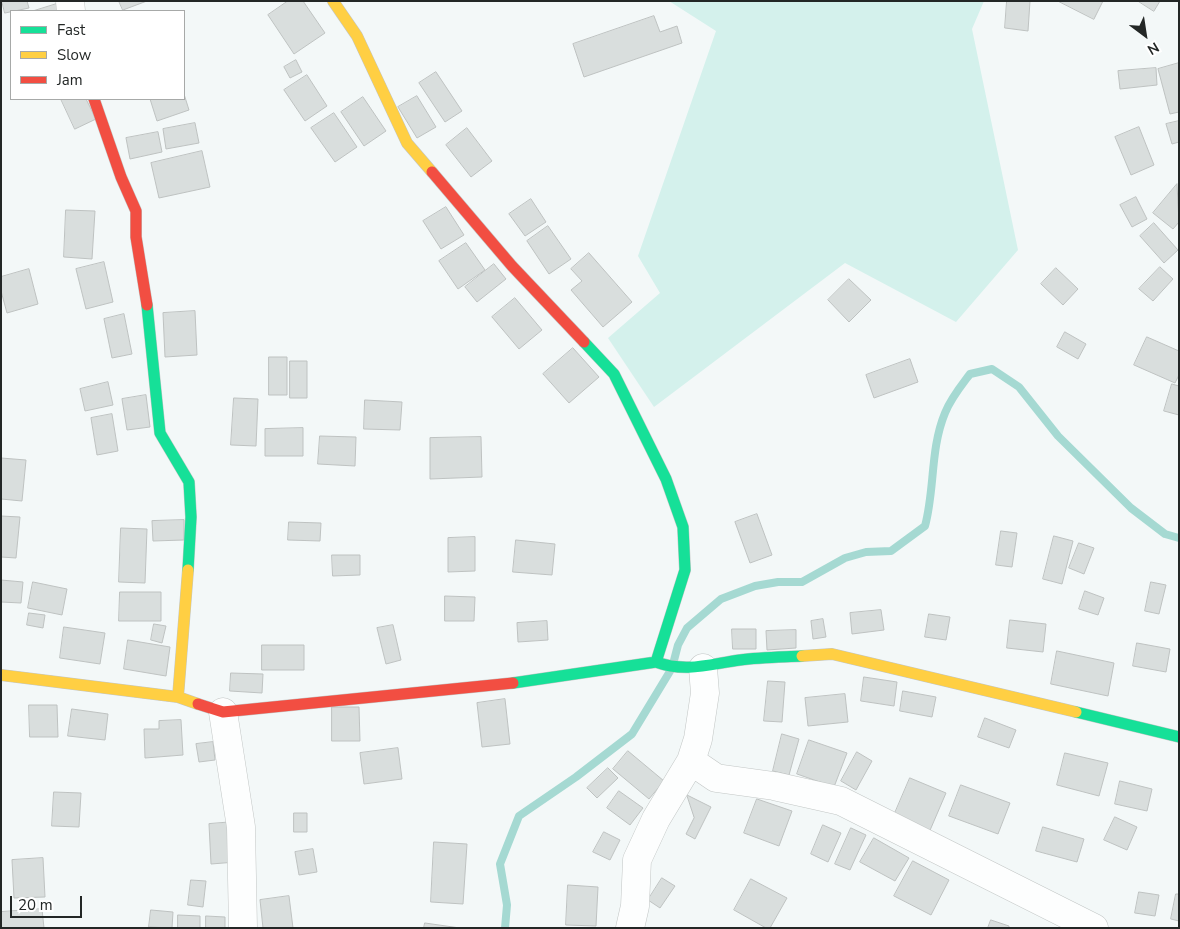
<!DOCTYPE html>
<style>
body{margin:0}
#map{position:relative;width:1180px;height:929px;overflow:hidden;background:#f3f8f8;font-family:"Nunito Sans",sans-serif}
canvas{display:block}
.frame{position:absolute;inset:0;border:2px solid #232726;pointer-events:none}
.legend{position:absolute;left:10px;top:10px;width:175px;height:90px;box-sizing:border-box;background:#fff;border:1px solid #a7a9a8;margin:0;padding:6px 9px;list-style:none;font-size:15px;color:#232726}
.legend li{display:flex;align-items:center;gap:10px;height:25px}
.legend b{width:25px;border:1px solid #a7a9a8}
.north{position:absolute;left:1120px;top:10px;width:50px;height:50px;-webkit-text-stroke:4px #fff;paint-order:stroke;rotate:149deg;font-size:14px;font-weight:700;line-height:20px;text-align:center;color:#232726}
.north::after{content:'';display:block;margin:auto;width:18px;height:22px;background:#232726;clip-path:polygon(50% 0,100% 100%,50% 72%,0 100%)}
.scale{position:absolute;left:10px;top:896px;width:72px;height:22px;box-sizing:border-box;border:2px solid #232726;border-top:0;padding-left:6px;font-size:15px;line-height:18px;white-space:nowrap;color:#232726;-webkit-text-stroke:4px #fff;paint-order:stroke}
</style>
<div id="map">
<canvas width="1180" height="929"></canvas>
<div class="frame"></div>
<ul class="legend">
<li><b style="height:6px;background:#16e098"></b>Fast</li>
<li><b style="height:6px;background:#ffcf43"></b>Slow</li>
<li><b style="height:6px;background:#f24e42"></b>Jam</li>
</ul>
<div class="north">N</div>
<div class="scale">20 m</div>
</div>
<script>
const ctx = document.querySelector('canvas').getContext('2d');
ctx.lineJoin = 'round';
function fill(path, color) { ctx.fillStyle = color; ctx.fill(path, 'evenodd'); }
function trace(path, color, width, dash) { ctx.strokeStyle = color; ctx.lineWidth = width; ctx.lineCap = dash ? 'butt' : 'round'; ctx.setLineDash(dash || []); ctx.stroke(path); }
fill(new Path2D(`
 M669 1H984L972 29 1018 250 956 322 845 263 654 407 608 338 660 293 638 256 716 31Z`), '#d4f1ec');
trace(new Path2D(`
 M505 928 507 905 500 864 519 816 576 777 632 734 672 668 678 645 687 628 721 599 755 586 778 582H802L845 558 866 552 891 551 925 526C935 489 930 449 945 413 951 398 961 386 970 374L992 369 1019 387 1058 436 1131 508 1165 534 1179 538`), '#a5d9d2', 8);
const building = new Path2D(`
 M2 1H27L29 8 5 13Z
 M119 1H147L123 10Z
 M288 1H303L325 33 294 54 268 15Z
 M1007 1H1030L1028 31 1005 28Z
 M1058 1H1103L1094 19Z
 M1138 1H1160L1154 11Z
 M63 2 66 11H33Z
 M654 16 660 32 677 26 682 43 584 77 573 44Z
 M296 60 302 72 290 78 284 67Z
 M1179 63V112L1170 114 1158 69Z
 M1156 68 1157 85 1120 89 1118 71Z
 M436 72 462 111 445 122 419 83Z
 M307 75 327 106 305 121 284 90Z
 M184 94 189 110 157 121 150 99H184Z
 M417 96 436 127 417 138 398 107Z
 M363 97 386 131 364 146 341 112Z
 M61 99H86L96 119 75 129Z
 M334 113 357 147 335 162 311 128Z
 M1179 121V142L1172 144 1166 124Z
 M195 123 199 143 166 149 163 129Z
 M1139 127 1154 165 1131 175 1115 137Z
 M467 128 492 161 471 177 446 145Z
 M158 132 162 152 130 159 126 138Z
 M202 151 210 187 159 198 151 163Z
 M1177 184 1179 222 1173 229 1153 213Z
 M1136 197 1147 219 1132 227 1120 205Z
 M531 199 546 222 525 236 509 214Z
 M446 207 464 235 441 249 423 221Z
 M66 210 95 211 92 259 64 257Z
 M1154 223 1178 250 1164 263 1140 236Z
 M548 226 571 259 549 274 527 241Z
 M466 243 485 270 458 289 439 261Z
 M589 253 632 302 603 327 571 290 582 281 571 269Z
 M104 262 113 302 86 309 76 269Z
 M494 264 506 279 477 302 465 287Z
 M1160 267 1173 279 1153 301 1139 289Z
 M1056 268 1078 289 1063 305 1041 284Z
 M29 269 38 304 7 313 1 291V277Z
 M849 279 871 300 849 322 828 300Z
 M515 298 542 330 519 349 492 317Z
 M195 311 197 355 165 357 163 313Z
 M124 314 132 354 112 358 104 319Z
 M1065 332 1086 344 1078 359 1057 347Z
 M1147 337 1179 351V375L1175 383 1134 365Z
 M573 348 599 377 569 403 543 374Z
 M269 357H287V395H269Z
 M910 359 918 382 874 398 866 375Z
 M290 361H307V398H290Z
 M108 382 113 405 85 411 80 389Z
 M1172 384 1179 386V415L1164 411Z
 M146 395 150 427 127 430 122 399Z
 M234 398 258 399 256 446 231 445Z
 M365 400 402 402 400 430 364 429Z
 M112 414 118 451 97 455 91 418Z
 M303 428V456H265V429Z
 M320 436 356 437 355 466 318 464Z
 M481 437 482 477 430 479V438Z
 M1 458 26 460 22 501 1 499Z
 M757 514 772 555 750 563 735 522Z
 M1 516 20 517 16 558 1 557Z
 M184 520V540L153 541 152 521Z
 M289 522 321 523 320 541 288 540Z
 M121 528 147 529 145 583 119 582Z
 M1001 531 1017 533 1012 567 996 565Z
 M1054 536 1073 541 1062 584 1043 579Z
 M475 537V571L448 572V538Z
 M516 540 555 544 552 575 513 572Z
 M1079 543 1094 548 1084 574 1069 568Z
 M332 555H360V575L333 576Z
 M1 580 23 582 21 603 1 602Z
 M33 582 67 589 62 615 28 608Z
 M1151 582 1166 585 1159 614 1145 611Z
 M1085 591 1104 598 1098 615 1079 609Z
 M120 592H161V621H119Z
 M445 596 475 597 474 621H445Z
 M881 610 884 630 852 634 850 613Z
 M29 613 45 615 43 628 27 625Z
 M929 614 950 617 946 640 925 637Z
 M823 619 826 637 813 639 811 621Z
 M1010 620 1046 624 1043 652 1007 648Z
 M547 621 548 640 518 642 517 623Z
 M154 624 166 626 162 643 151 640Z
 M393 625 401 660 386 664 377 628Z
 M64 627 105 633 100 664 60 658Z
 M732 629H756V649H733Z
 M796 630V648L767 650 766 631Z
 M128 640 170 647 166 676 124 669Z
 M1137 643 1170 649 1166 672 1133 666Z
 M262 645H304V670H262Z
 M1057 651 1114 663 1108 696 1051 684Z
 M231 673 263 674 262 693 230 691Z
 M864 677 897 682 894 706 861 701Z
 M768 681 785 682 782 722 764 721Z
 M903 691 936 697 932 717 900 711Z
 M845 694 848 722 808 726 805 698Z
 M505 699 510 744 482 747 477 703Z
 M29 705H57L58 737H30Z
 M332 707H359L360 741H332Z
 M72 709 108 714 105 740 68 736Z
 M985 718 1016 730 1009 748 978 737Z
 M181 720 183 755 145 758 144 729H159V721Z
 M782 734 799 739 789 775 773 771Z
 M809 740 847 753 834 787 797 774Z
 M213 742 215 760 199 762 196 744Z
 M398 748 402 779 364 784 360 753Z
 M628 751 664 781 649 799 613 769Z
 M857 752 872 761 856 790 841 781Z
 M1065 753 1108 763 1099 796 1057 785Z
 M608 768 618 778 597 798 587 788Z
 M910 778 946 793 928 835 892 820Z
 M1120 781 1152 789 1147 811 1115 804Z
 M961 785 1010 803 998 834 949 816Z
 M619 791 643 808 630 825 607 808Z
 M54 792 81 793 79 827 52 826Z
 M687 795 711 807 695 839 686 834 694 818Z
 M757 799 792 811 779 846 744 833Z
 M294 813H307V832H294Z
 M1115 817 1137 827 1127 850 1104 840Z
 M234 822 236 862 211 864 209 824Z
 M823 825 841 833 828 862 811 854Z
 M1043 827 1084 839 1077 862 1036 851Z
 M851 828 866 835 850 870 835 864Z
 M604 832 620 840 610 860 593 852Z
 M874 838 909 858 895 881 860 862Z
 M434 842 467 844 463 904 431 902Z
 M313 849 317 872 299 875 295 852Z
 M43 858 45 897 14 898 12 860Z
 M913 861 949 880 931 915 894 896Z
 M662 878 675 886 660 908 648 900Z
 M751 879 787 898 770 928H766L734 910Z
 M191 880 206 881 203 907 188 905Z
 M568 885 598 887 596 926 566 925Z
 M1139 892 1159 895 1155 916 1135 913Z
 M1176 894H1179V921L1171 919Z
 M289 896 293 928H263L260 900Z
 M42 909 44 928H1V912Z
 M151 910 173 912 172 928 149 927Z
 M178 915 200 916V928H178Z
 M206 916 225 917V928H206Z
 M991 920 1009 926V928H988Z
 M425 923 460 928H424Z`);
fill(building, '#d9dedd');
trace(building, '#bec2c1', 1);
const street = new Path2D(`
 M70 1 71 11
 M223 712 241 827 243 928
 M691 761 716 778 774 786 841 801 1094 928
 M630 928 635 906 637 860 656 819 691 761 698 739 705 693 703 668`);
const fast = new Path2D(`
 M147 305 160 433 189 482 191 517 188 570
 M584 342 614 374 666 479 683 527 685 570 656 662
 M513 683 656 662C686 673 710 664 740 660 760 657 782 657 802 656
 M1076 712 1179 737`);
const slow = new Path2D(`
 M333 1 357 36 407 143 432 172
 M802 656 832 654 1076 712
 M1 675 178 697 198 704
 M178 697 188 570`);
const jam = new Path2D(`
 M94 99 121 177 136 211V237L147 305
 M432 172 512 266 584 342
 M198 704 223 712 513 683`);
trace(street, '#c2c6c5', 29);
trace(fast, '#c2c6c5', 12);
trace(slow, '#c2c6c5', 12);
trace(jam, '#c2c6c5', 12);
trace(street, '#fdfefe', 28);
trace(fast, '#16e098', 11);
trace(slow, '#ffcf43', 11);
trace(jam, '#f24e42', 11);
</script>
